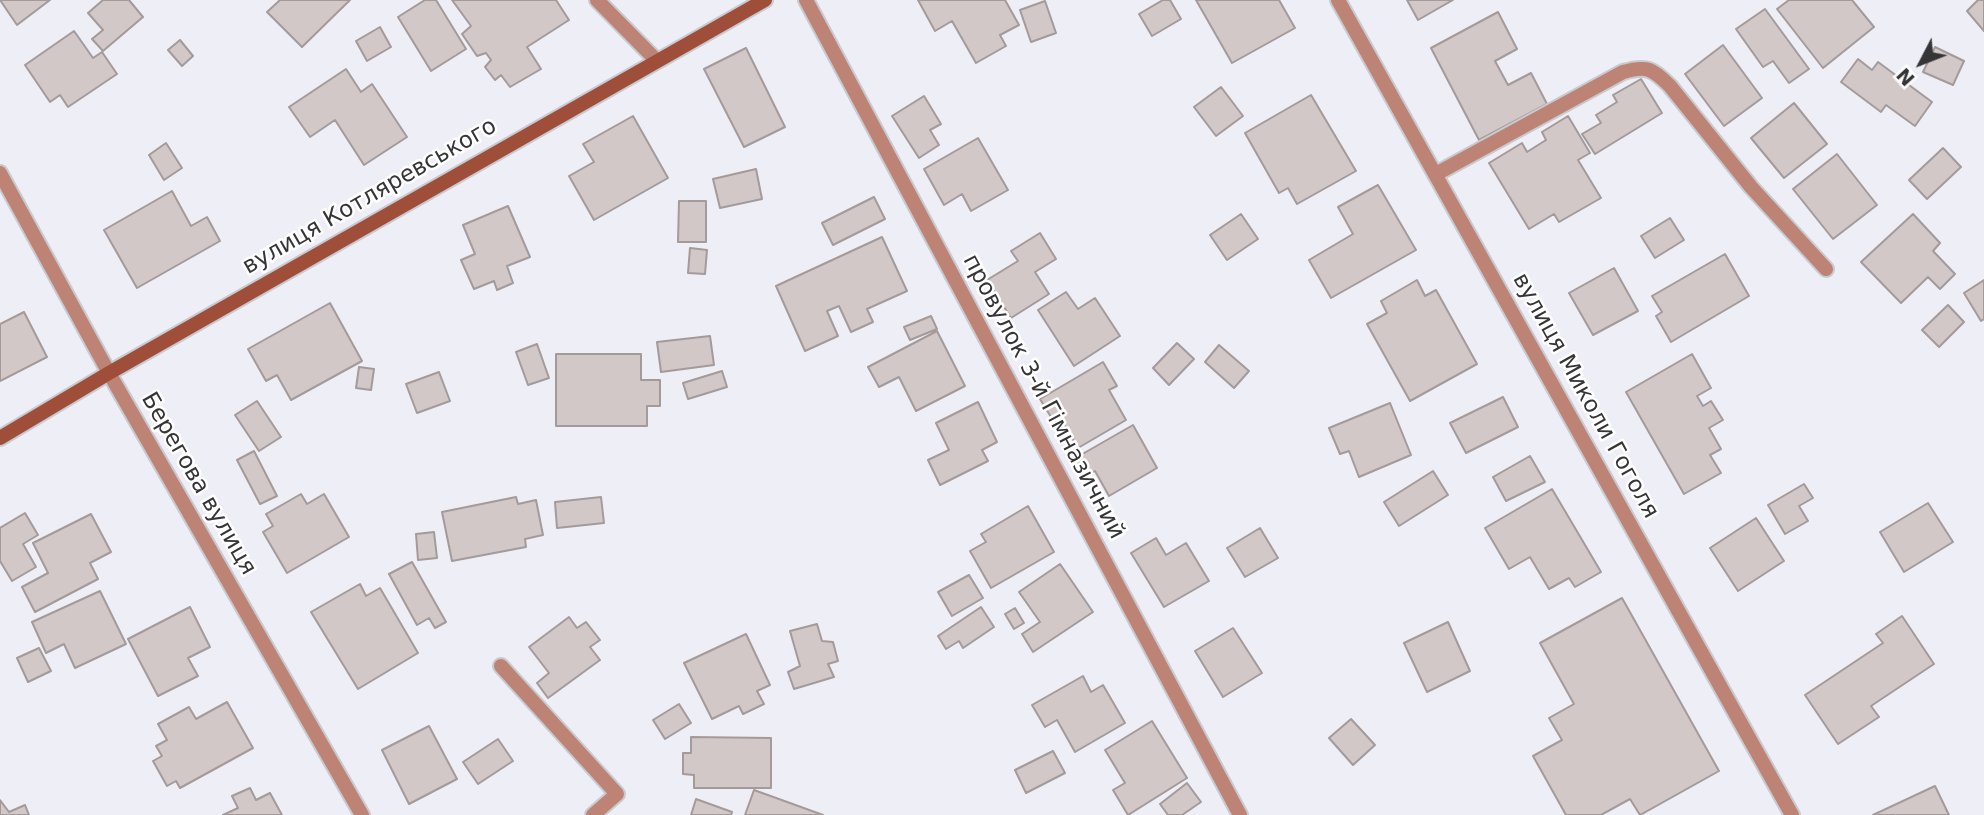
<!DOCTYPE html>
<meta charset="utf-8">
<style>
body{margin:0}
#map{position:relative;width:1984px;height:815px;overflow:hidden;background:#eeeef6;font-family:"DejaVu Sans",sans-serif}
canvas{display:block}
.north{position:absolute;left:1886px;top:28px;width:70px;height:70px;-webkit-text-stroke:5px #fff;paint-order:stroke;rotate:228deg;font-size:19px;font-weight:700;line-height:28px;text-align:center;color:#353538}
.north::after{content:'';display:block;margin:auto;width:24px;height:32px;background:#353538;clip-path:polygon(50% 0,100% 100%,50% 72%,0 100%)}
</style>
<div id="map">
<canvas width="1984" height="815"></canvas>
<div class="north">N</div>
</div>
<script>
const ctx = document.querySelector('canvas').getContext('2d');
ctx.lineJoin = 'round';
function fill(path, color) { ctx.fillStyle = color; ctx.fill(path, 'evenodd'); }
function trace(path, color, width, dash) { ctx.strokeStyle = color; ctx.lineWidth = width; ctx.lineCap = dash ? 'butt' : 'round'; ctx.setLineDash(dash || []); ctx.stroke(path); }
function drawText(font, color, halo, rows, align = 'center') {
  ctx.font = font + ' "DejaVu Sans",sans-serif'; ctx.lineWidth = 5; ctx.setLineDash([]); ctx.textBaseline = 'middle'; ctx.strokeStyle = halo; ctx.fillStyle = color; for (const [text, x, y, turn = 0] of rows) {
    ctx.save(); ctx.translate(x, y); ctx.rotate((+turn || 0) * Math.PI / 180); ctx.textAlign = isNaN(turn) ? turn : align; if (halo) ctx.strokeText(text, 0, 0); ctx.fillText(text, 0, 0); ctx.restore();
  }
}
const building = new Path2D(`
 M0 0H50L17 25Z
 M103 0H129L143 17 103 51 92 39 103 30 88 13Z
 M280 0H350L302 47 267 12Z
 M425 0H436L466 49 431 71 398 17Z
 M452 0H556L569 20 527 47 541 69 510 87 501 75 495 80 485 67 491 60 486 53 477 56 462 34 471 26Z
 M918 0H1005L1019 25 1000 35 1006 46 976 63 952 21 935 31Z
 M1163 0H1170L1181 19 1152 36 1139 14Z
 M1196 0H1279L1295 28 1232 63Z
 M1407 0H1453L1418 20Z
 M1789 0H1852L1874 27 1823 68 1777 9Z
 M1978 0H1984V31L1967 11Z
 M1045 1 1056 33 1031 42 1020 10Z
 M1765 9 1809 69 1789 83 1773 61 1763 67 1736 29Z
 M1498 12 1517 49 1495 61 1508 85 1531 73 1547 104 1479 140 1431 48Z
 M380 27 391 47 367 61 356 41Z
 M74 31 93 58 102 52 117 74 68 107 60 95 50 102 25 65Z
 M180 40 193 56 182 66 168 50Z
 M1723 45 1762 98 1724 126 1685 74Z
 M1935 47 1964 61 1953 85 1923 72Z
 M746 48 785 127 744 147 704 69Z
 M1858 59 1872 70 1878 62 1932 102 1915 126 1886 105 1881 112 1841 82Z
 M346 69 361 92 372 84 407 137 364 165 335 120 310 137 289 107Z
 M1641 79 1662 113 1595 154 1582 134 1601 123 1596 115 1617 102 1613 95Z
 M1221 87 1243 116 1216 136 1194 107Z
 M1311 95 1356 171 1297 204 1288 188 1279 193 1245 133Z
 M924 96 941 124 930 130 939 145 919 158 892 116Z
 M1794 103 1827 144 1784 178 1751 138Z
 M633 116 668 178 594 220 569 176 594 162 583 144Z
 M1568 116 1590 153 1578 160 1601 198 1559 222 1554 214 1529 229 1489 163 1522 143 1527 152 1546 140 1542 132Z
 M978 138 1008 190 971 211 962 194 944 205 924 169Z
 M166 143 182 168 164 180 149 155Z
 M1943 148 1961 167 1927 199 1909 180Z
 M1837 154 1877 205 1833 239 1793 189Z
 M756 169 762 199 720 208 713 179Z
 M1378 185 1416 250 1331 298 1309 260 1353 234 1338 207Z
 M172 191 191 226 207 217 220 241 137 288 104 230Z
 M874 197 885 219 833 245 822 223Z
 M679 201H706V242H678Z
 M508 206 530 257 507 266 513 283 497 290 494 281 474 289 461 260 475 254 463 225Z
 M1241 214 1258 239 1227 260 1210 235Z
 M1913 214 1940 243 1933 251 1955 274 1940 289 1928 277 1901 303 1861 262Z
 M1670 218 1684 240 1655 258 1641 236Z
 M1040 233 1056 259 1035 272 1049 294 1011 318 987 280 1018 261 1011 251Z
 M882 237 907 291 867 309 873 322 851 332 839 306 827 311 838 336 805 351 776 286Z
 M690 248 707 250 705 274 688 273Z
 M1725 254 1749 296 1671 342 1656 316 1662 312 1652 296Z
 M1614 268 1638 311 1593 335 1569 293Z
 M1417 280 1425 296 1436 290 1477 364 1410 401 1367 324 1387 313 1381 301Z
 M1984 280V319L1981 321 1964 293Z
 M1066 292 1078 309 1095 298 1120 336 1074 366 1038 310Z
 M330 303 362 361 291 400 277 375 266 381 248 349Z
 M1948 305 1964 322 1939 347 1922 330Z
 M24 312 47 357 0 381V324Z
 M931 316 937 329 910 340 904 327Z
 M937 331 965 386 916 411 899 377 879 387 868 367Z
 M710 336 714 365 661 372 657 342Z
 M1177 343 1194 359 1169 385 1153 368Z
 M537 344 549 378 528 385 516 352Z
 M1219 345 1249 371 1234 388 1205 362Z
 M556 354H641V380H660V406H647V426H556Z
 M1692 354 1711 388 1697 396 1703 406 1711 401 1723 420 1709 428 1721 449 1710 455 1721 473 1684 494 1626 392Z
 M1103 362 1117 386 1109 390 1126 420 1078 448 1060 418 1054 422 1040 399Z
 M359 367 374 369 371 390 356 388Z
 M722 371 727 387 688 399 683 383Z
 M439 372 450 401 417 413 406 384Z
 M1503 397 1518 427 1466 453 1450 423Z
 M257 401 281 437 259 451 235 415Z
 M978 402 997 442 982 450 988 461 940 485 928 460 949 450 936 423Z
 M1390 403 1411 455 1359 477 1349 451 1340 454 1329 428Z
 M1133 425 1157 468 1109 496 1095 471 1083 478 1072 460Z
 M254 451 277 496 260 504 237 460Z
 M1530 456 1545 482 1506 501 1493 477Z
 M1433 471 1448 495 1399 526 1384 502Z
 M1804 484 1813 498 1799 506 1808 521 1785 534 1768 505Z
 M1552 489 1601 572 1575 587 1569 578 1549 589 1530 557 1509 569 1485 528Z
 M301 494 307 504 324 494 349 537 287 573 263 532 273 526 266 514Z
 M516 497 518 504 536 500 543 535 525 539 526 547 452 561 442 512Z
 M601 497 604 523 557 528 555 502Z
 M1928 503 1953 542 1904 572 1880 532Z
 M1028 506 1054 552 991 588 970 551 986 542 981 534Z
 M25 513 38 535 23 544 36 567 12 581 0 561V528Z
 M91 514 111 552 90 563 98 579 35 612 22 587 48 573 33 543Z
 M1756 518 1784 561 1738 591 1710 548Z
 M1260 528 1278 558 1245 577 1227 548Z
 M434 532 437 558 418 560 416 534Z
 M1156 538 1166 555 1186 543 1209 581 1164 607 1131 553Z
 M412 562 446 622 435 628 429 618 417 625 389 574Z
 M1060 564 1093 612 1033 652 1022 634 1040 622 1019 592Z
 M969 575 983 598 952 616 938 592Z
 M360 584 366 596 380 588 418 653 358 689 311 612Z
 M100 591 126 644 75 668 64 644 46 653 32 622Z
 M1622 598 1719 771 1640 815 1630 799 1601 815H1566L1533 756 1562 740 1549 718 1574 704 1540 643Z
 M190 607 210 647 188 658 198 676 158 696 128 639Z
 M981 607 994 627 963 648 959 641 946 649 938 636Z
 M1015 608 1024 623 1014 629 1005 614Z
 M1902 616 1934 664 1871 706 1879 717 1838 744 1805 695 1883 643 1876 634Z
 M569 617 577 628 586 622 600 640 590 647 600 660 548 698 537 683 549 673 529 647Z
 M1448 622 1470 671 1427 692 1404 643Z
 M817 624 822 641 833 642 838 661 828 664 834 677 794 689 788 672 800 666 790 631Z
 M1233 628 1262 673 1223 697 1195 651Z
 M746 634 770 685 757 691 764 704 743 714 739 706 712 719 684 663Z
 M39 648 51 671 28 682 17 658Z
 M1083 676 1091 692 1103 685 1125 723 1075 752 1057 720 1045 727 1032 705Z
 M227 702 253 748 180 788 176 781 167 786 153 761 162 756 156 746 167 740 158 724 189 707 196 719Z
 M679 704 691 723 665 739 653 720Z
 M1351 719 1375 745 1353 765 1329 738Z
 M1152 721 1187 778 1128 815 1113 790 1125 783 1105 750Z
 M429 726 457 779 409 804 382 750Z
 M691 737 771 738V788H694V775L683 774V753H691Z
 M498 739 513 761 478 784 463 762Z
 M1053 751 1065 773 1026 793 1015 770Z
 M1187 783 1201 802 1182 815H1168L1160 804Z
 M1935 786 1949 815H1873Z
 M250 788 256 800 270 793 282 815H223L238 808 232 796Z
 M754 790 823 815H745Z
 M696 799 732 812 731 815H691Z
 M0 800 9 812 25 805 29 815H0Z`);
fill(building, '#d2c8c8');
trace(building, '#a39a99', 2);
const lane = new Path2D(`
 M1436 174 1623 72C1647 65 1653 69 1670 86L1751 187 1826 269
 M501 666 617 794 593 815`);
const street = new Path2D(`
 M597 0 656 60
 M806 0 1240 815
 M1338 0 1792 815
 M0 173 109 373 362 815`);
const secondary = new Path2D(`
 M0 438 109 373 765 0`);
trace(lane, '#c9c9d0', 18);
trace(street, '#c9c9d0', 18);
trace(secondary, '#c9c9d0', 18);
trace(lane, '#bd8475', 14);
trace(street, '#bd8475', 14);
trace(secondary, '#9f4e3a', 14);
drawText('23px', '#353538', '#fff', [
 ["вулиця Котляревського",370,197,-30],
 ["вулиця Миколи Гоголя",1585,396,61],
 ["провулок 3-й Гімназичний",1043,397,62],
 ["Берегова вулиця",198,484,60]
]);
</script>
